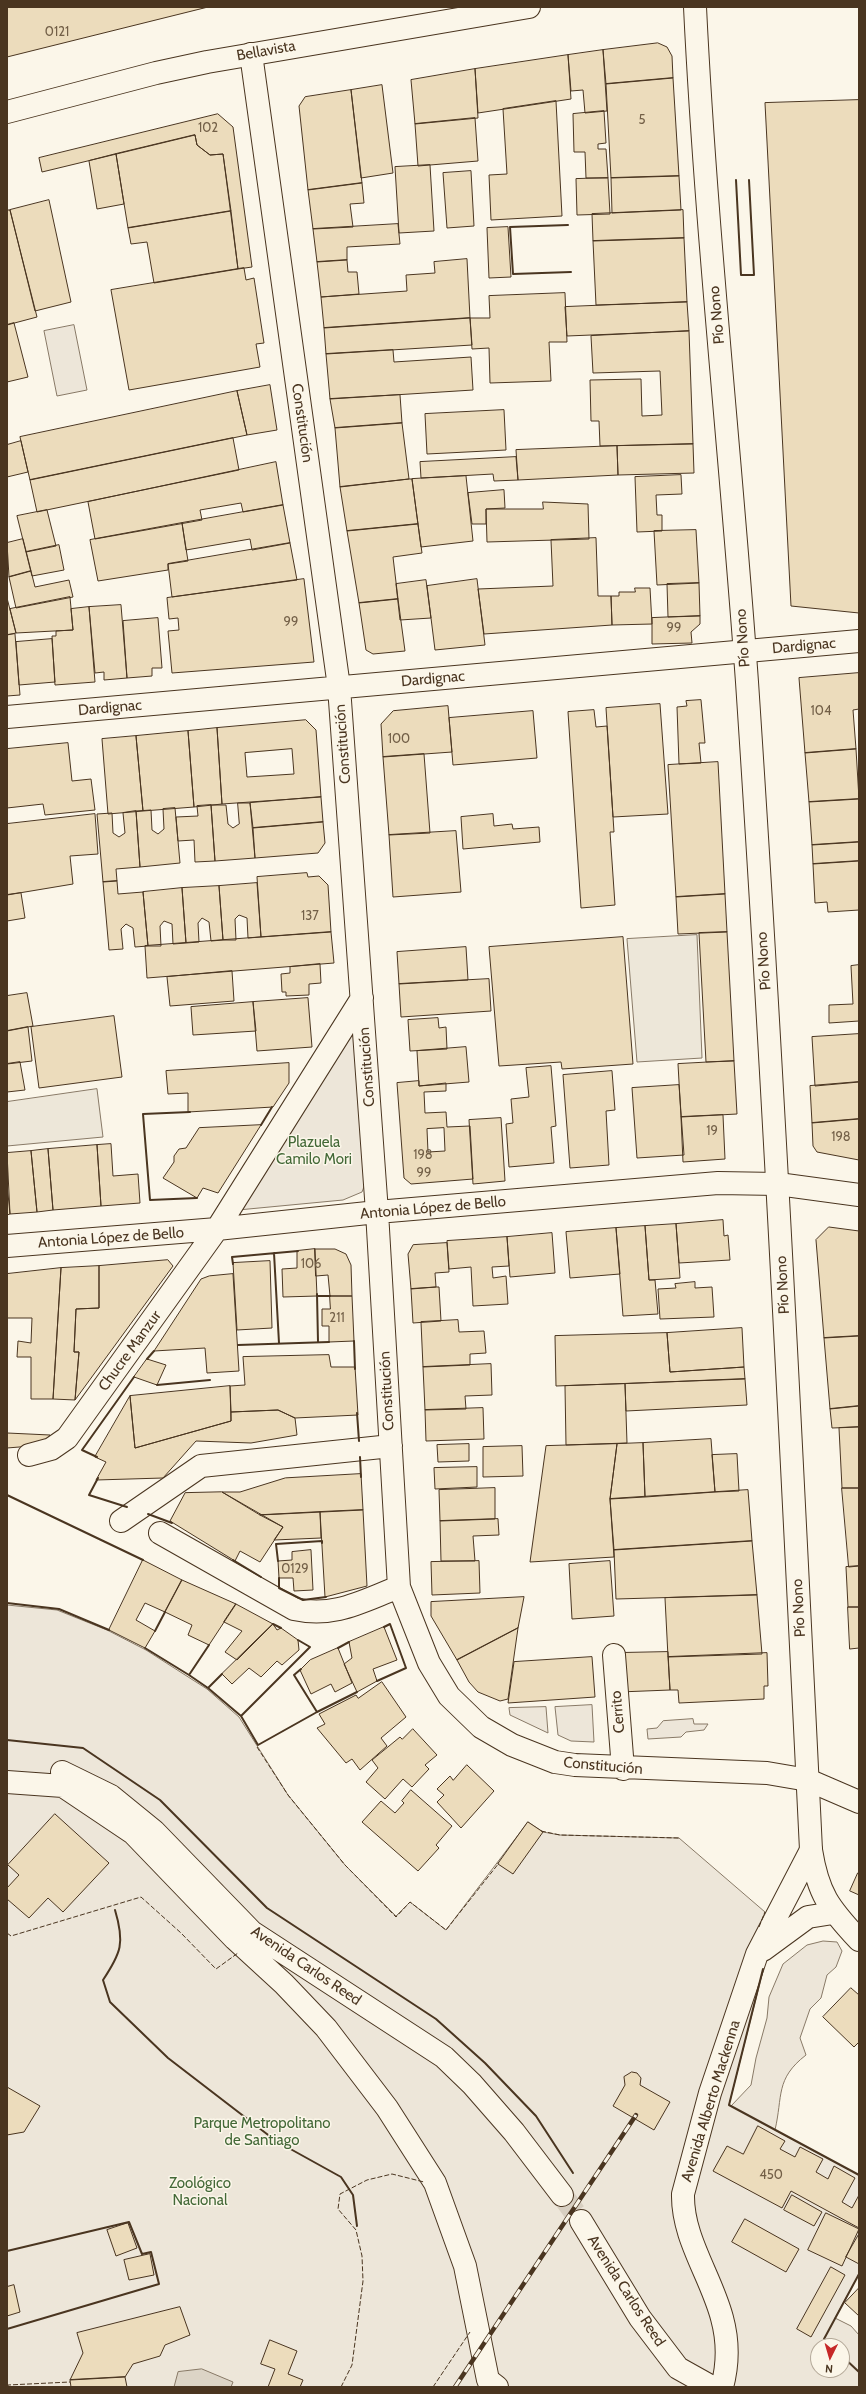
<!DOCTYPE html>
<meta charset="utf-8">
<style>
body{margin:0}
#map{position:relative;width:866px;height:2394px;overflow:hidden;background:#fbf6e9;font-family:Cabin,sans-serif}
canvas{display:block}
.frame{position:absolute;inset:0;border:8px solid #4a3520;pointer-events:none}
.north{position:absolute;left:810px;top:2338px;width:40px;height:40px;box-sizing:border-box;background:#fbf6e9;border:1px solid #b4a999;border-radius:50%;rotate:185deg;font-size:11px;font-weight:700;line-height:16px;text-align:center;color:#4a3520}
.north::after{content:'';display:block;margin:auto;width:14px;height:18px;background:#c62828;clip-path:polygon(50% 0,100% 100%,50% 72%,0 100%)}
</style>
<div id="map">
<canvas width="866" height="2394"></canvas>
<div class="frame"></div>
<div class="north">N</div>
</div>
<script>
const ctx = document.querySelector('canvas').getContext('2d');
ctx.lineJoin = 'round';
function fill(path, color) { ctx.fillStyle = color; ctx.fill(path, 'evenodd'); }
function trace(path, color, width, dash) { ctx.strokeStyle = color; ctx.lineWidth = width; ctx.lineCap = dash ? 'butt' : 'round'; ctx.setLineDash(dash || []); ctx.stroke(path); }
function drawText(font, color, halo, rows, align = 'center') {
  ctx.font = font + ' Cabin,sans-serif'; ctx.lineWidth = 3; ctx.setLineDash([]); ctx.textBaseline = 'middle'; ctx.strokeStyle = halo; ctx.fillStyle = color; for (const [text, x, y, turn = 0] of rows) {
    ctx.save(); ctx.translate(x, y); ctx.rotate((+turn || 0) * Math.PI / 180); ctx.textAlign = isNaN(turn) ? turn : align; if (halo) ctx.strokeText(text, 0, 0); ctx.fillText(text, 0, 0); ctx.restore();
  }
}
const green = new Path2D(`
 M74 325 87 390 57 396 44 331Z
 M355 989 365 1184 362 1192 343 1200 217 1212Z
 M7 1605 57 1610 107 1630 146 1650 207 1689 239 1717 288 1795 345 1865 396 1916 410 1902 446 1930 528 1822 543 1832 560 1835 679 1838 765 1912 749 1953 766 1959 729 2105 731 2106 751 2085 756 2058 767 2018 769 1997 783 1964 807 1945 823 1941 837 1942 842 1951 836 1967 827 1975 821 1998 810 2009 800 2038 806 2055C775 2079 783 2096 775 2130L859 2175V2274L835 2318 851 2326 859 2335V2387H7ZM818 2346H842V2370H818Z
 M592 1705 594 1742 571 1741 558 1735 555 1707Z
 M546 1707 548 1733 510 1715 509 1708Z
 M693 1719 694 1724H708L704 1730 686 1732 681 1737 648 1739 647 1729 657 1728 663 1721Z`);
fill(green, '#ede6d9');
trace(green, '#887966', 1);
const parking = new Path2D(`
 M697 935 702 1058 637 1062 627 939Z
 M97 1089 103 1137 7 1146V1102Z`);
fill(parking, '#ede7d9');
trace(parking, '#887966', 1);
const water = new Path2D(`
 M202 2369 233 2382 231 2387H174L178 2372Z`);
fill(water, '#dcd4c6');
trace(water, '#887966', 1);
const building = new Path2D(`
 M7 7H208L7 57Z
 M658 43 667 47 672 56 673 78 606 84 603 50Z
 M603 50 607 111 585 113 583 90 571 91 568 55Z
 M568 55 571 99 478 113 475 69Z
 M475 69 478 118 415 124 411 80Z
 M673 78 679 176 611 178 606 84Z
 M382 85 393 173 361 178 351 90Z
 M351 90 362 183 308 190 299 106 305 97Z
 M859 100V613L791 606 765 103Z
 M556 101 562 216 491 220 489 175 507 174 503 109Z
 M604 111 606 143 598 144V149H606L608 178H586L585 152H574L573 114Z
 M218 114 233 127 252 267 238 269 223 154 210 155 197 145 195 135 42 172 39 158Z
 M475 118 478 161 418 166 415 124Z
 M195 135 197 145 210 155 223 154 231 211 128 228 116 154Z
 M116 154 124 204 97 209 89 161Z
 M430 165 434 231 399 233 395 167Z
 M471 171 474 226 447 228 443 173Z
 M679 176 681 210 612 213 611 178Z
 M608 178 610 214 577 215 576 179Z
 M362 183 364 203 350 204 353 227 313 229 308 190Z
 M49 200 71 302 35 311 10 210Z
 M7 210H10L37 317 7 325Z
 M683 210 684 238 593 241 592 214Z
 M231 211 238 269 154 283 147 242 131 244 128 228Z
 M398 224 400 244 347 247V260L317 262 313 229Z
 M508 227 511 277 489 278 487 228Z
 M684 238 687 302 596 305 593 241Z
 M467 259 470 318 324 328 321 297 407 291 406 275 435 273 434 262Z
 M347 260 348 272H357L359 294 321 297 317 262Z
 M244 268 246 280 254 278 264 343 256 344 260 367 129 390 111 290Z
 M565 293 567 342H549L551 381 490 383 489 348 472 349 470 318H490L489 296Z
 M687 302 689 331 567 336 565 307Z
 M470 318 472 345 326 354 324 328Z
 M14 323 28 377 7 382V325Z
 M689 331 693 444 600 446 599 421H591L590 380 641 379 642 416 662 415 660 371 593 373 591 336Z
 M393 350 394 362 471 357 473 390 330 399 326 354Z
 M270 385 277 430 247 435 237 391Z
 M237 391 247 435 30 480 20 437Z
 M400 395 402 423 335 428 330 399Z
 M504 410 506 450 427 454 425 414Z
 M402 423 409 479 340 487 335 428Z
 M233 438 239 470 37 512 30 480Z
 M21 441 28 472 7 477V445Z
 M693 444 694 473 618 475 617 446Z
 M617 446 618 475 518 480 516 450Z
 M516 457 518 480 494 481 493 474 421 478 420 462Z
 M276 462 283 505 243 512 241 503 200 510 202 520 95 539 88 502Z
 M681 475 682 494 656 495 657 515H662V531L637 532 635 477Z
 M466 476 473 541 421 547 412 479Z
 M409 479H412L418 524 347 531 340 487Z
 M504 490 505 508 486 509V524H472L468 493Z
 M543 502 588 504 589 539 487 542 486 509H543Z
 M283 505 290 543 252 550 250 539 186 550 182 523Z
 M47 510 56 546 26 552 17 516Z
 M182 523 188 561 168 564V570L98 581 90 540Z
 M418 524 422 553 393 557 398 599 359 603 347 531Z
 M696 530 699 583 657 585 654 531Z
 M596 538 598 596H611L612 625 484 634 478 589 553 586 551 540Z
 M23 539 31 571 9 577 7 543Z
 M290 543 297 580 172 597 168 564Z
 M59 545 64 570 32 576 26 552Z
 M31 571 35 587 69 580 73 597 16 608 9 577Z
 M304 579 314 662 172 673 168 631 179 630 178 618 169 619 167 598Z
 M477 579 485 645 435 650 427 586Z
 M426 580 431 618 400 620 396 584Z
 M699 583 700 616 668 617 667 584Z
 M635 588H650L652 624 612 625 611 596H619V592H635Z
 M70 597 73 630 16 633 10 609Z
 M7 598 16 633 7 635Z
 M398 599 405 651 373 654 366 650 359 603Z
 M121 605 127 678 104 680V672L95 673 89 607Z
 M89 607 95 682 55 685 52 636H56V631L73 630 71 609Z
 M700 616V624L691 632 692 643 652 644V618Z
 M158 618 162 668H152V676L127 678 123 621Z
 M15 634 20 695 7 696V635Z
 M52 639 55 682 19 685 16 642Z
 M859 673V709L853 710 856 749 805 753 799 678Z
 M701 700 705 743H699L701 763 679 764 677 707 687 706 686 701Z
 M660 704 668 814 613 817 606 708Z
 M448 706 452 752 383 757 381 724 393 711Z
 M594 710 596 727 607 726 614 832H610L615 905 581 908 568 712Z
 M533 711 537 758 453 765 449 718Z
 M306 720 316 730 321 797 222 804 217 728ZM292 749 294 774 247 777 245 753Z
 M217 728 222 804 194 807 188 731Z
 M188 731 194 807 143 811 136 736Z
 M136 736 143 811 108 814 102 739Z
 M68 743 72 781 91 779 95 810 45 815 43 804 7 808V749Z
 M856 749 859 799 809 802 805 753Z
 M424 754 430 833 389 835 383 757Z
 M718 762 725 894 676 897 668 765Z
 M321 797 323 822 253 828 250 803Z
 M859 799V842L812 845 809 802Z
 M238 803H250L255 858 215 861 211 805H226L228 824 233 828 239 824Z
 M211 805 215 861 195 862 194 840 178 841 176 817 198 816 197 806Z
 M175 808 180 863 140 867 136 811 151 810 152 830 158 834 164 829 163 809Z
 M136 811 140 867 116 869 117 881 103 882 97 814 112 813 113 833 119 837 125 833 123 813Z
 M95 814 98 854 70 856 73 884 7 895V824Z
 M493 814 494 826 512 824 513 829 539 827 540 842 463 849 461 817Z
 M323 822 325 843 318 853 255 858 253 828Z
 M456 831 461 892 393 897 389 835Z
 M859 842V861L813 864 812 845Z
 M859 861V910L828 912 827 902 815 903 813 864Z
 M307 873 308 877 319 876 328 885 331 932 261 937 257 877Z
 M117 881 118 894 143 892 148 946 135 947 133 928 126 924 121 929 123 949 109 950 103 882Z
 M257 883 261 937 248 938 247 918 239 915 235 919 236 940H223L219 886Z
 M219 886 223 940 211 941 209 922 202 918 198 923 199 942 186 943 182 888Z
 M182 888 186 943 173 944 172 924 164 921 160 926 161 946H148L143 892Z
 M21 893 25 918 7 921V895Z
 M725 894 727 932 678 934 676 897Z
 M331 932 334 963 147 978 145 946Z
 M727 932 734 1061 706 1062 699 933Z
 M623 937 633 1064 562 1069 561 1062 499 1066 489 947Z
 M466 947 468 980 399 984 397 952Z
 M320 964 321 983 309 984V995L286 996V992H282L281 974 290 973V967Z
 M859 965V1021L829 1023V1005L853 1004 851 966Z
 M232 971 234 1001 170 1006 167 977Z
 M489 979 491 1011 401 1017 399 984Z
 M27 993 33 1026 7 1031V996Z
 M308 998 312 1047 257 1051 253 1002Z
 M253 1002 256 1031 193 1035 191 1007Z
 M114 1016 122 1077 39 1088 31 1027Z
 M438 1018 439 1028 446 1027 447 1049 410 1051 408 1020Z
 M28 1027 32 1061 7 1064V1031Z
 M859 1034V1082L815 1086 812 1037Z
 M466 1047 469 1082 419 1086 417 1051Z
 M734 1061 737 1114 681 1117 678 1064Z
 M20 1062 25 1090 7 1092V1064Z
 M289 1063V1083L273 1107 188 1112V1093L168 1094 166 1071Z
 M551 1066 556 1126 551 1127 554 1163 509 1167 506 1124 513 1123 511 1099 529 1097 526 1068Z
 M612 1071 615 1110 606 1111 609 1165 570 1168 563 1075Z
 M419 1081V1086L446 1083V1091L424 1092 425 1113 446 1112 447 1127 470 1126 473 1179 411 1184 404 1178 397 1083ZM444 1128 445 1151 428 1152 427 1129Z
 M859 1082V1119L812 1123 810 1086Z
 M679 1085 684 1155 637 1158 632 1088Z
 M723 1115 725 1159 683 1162 681 1117Z
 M501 1118 505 1181 473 1184 469 1120Z
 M859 1119V1160L817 1152 813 1146 812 1123Z
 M261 1125 218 1193 203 1188 197 1198 163 1178 174 1162V1156L179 1149 186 1148 199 1128Z
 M111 1144 113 1176 138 1174 140 1203 101 1206 97 1145Z
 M97 1145 101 1206 53 1210 48 1149Z
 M48 1149 53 1210 37 1212 31 1151Z
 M31 1151 37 1212 10 1214 7 1153Z
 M7 1184 10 1214 7 1215Z
 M723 1220 724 1236 728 1235 730 1260 679 1263 676 1224Z
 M676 1224 680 1278 649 1280 645 1226Z
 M645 1226 649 1280H655L658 1314 623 1316 616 1228Z
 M829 1227 859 1231V1336L824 1338 816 1240Z
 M616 1228 620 1274 570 1278 566 1232Z
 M552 1233 555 1273 510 1277 507 1237Z
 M507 1237 509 1266 492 1267 493 1278 506 1276 508 1304 473 1306 471 1267 449 1269 447 1241Z
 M447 1243 449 1272 435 1273 436 1287 411 1289 408 1254 413 1245Z
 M315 1249H335L346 1254 351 1265 352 1296H330L328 1275 316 1276Z
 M315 1249 317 1296 283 1297 282 1269 297 1268V1251Z
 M168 1260 173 1266 75 1400 79 1352H74L76 1309 99 1308V1266Z
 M270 1261 272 1328 237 1330 233 1263Z
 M99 1266V1308L76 1309 74 1352H79L75 1400 53 1399 61 1268Z
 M61 1268 53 1399H31V1357H17L18 1341 31 1343 32 1318H7V1274Z
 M233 1274 239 1371 207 1373 205 1348 154 1351 201 1279 209 1276Z
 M695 1282V1288L712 1287 714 1317 660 1319 658 1289 676 1288 675 1284Z
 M436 1287H439L441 1321 413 1323 411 1289Z
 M330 1296H352L354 1341 329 1342V1326H322V1309H330Z
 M458 1320 459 1332 484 1331 486 1353 470 1354V1365L423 1367 421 1322Z
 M742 1328 744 1367 670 1372 667 1333Z
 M667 1333 670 1372 744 1367 745 1379 556 1386 555 1336Z
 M859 1336V1406L830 1409 824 1338Z
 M329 1355 331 1367H355L358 1415 295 1418 278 1410 231 1412 230 1386 245 1385 243 1357Z
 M147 1359 166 1365 157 1385 134 1377Z
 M491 1364 492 1395 465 1396 466 1409 425 1410 423 1367Z
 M745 1379 747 1405 626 1411 625 1384Z
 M625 1384 627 1443 566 1445 565 1386Z
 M230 1386 231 1421 135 1448 130 1396Z
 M130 1396 135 1448 231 1421V1412L278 1410 295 1418 297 1435 251 1443 196 1441 163 1478 96 1480 106 1462 95 1457Z
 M859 1406V1427L832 1428 830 1409Z
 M483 1408 484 1439 426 1441 425 1410Z
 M859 1427V1488H842L839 1428Z
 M7 1433 50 1435 44 1445 7 1448Z
 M711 1439 715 1492 645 1497 643 1443Z
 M643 1443 645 1497 610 1499 617 1444Z
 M469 1444V1461L438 1462 437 1445Z
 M617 1444 610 1499 614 1557 530 1562 546 1446Z
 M522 1446 523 1476 483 1477V1447Z
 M737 1454 739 1491 715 1492 712 1455Z
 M477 1467V1487L435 1489 434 1468Z
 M361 1474 363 1510 260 1515 222 1492H240L285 1478Z
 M495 1488V1519L440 1521 439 1490Z
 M842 1488H859V1566L849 1567Z
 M748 1490 752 1541 614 1550 610 1499Z
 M222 1492 283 1527 260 1562 240 1551 235 1561 170 1521 185 1493Z
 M363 1510 367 1586 325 1597 320 1512Z
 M320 1512 321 1538 274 1540 283 1527 260 1515Z
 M498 1519 499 1535 473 1536 475 1561H441L440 1521Z
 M752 1541 757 1595 616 1599 614 1550Z
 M311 1550 313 1590 294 1591 293 1578H279L278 1561 292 1560V1552Z
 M143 1560 182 1580 165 1612 145 1603 136 1620 155 1631 145 1648 109 1630Z
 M479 1561 480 1593 432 1595 431 1562Z
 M610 1561 614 1616 572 1619 569 1564Z
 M859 1566V1607H848L846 1567Z
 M182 1580 236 1604 209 1645 188 1635 192 1625 165 1612Z
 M757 1595 762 1654 668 1657 665 1598Z
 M524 1597 518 1628 457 1660 431 1616V1602Z
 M236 1604 273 1624 237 1660 225 1652 242 1631 224 1622Z
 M848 1607H859V1648L850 1649Z
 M273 1624 277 1630 281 1628 298 1640 299 1650 282 1665 277 1661 261 1677 249 1668 232 1684 222 1674Z
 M384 1627 397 1660 373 1669 377 1681 357 1692 344 1664 352 1658 349 1642Z
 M518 1628 508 1699 500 1701 478 1692 469 1682 457 1660Z
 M338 1648 352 1683 335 1692 331 1684 311 1694 300 1670 310 1660Z
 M668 1652 670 1690 619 1692 618 1653Z
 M767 1653 768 1686H764V1699L679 1703 678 1690H670L668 1657Z
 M592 1657 595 1697 508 1703 514 1662Z
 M382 1682 406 1717 381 1738 387 1746 360 1770 352 1759 346 1763 317 1728 325 1724 319 1714 356 1695 358 1698Z
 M413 1729 437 1755 425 1765 429 1769 412 1787 403 1779 385 1799 366 1782 378 1768 372 1760 400 1737 402 1739Z
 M467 1765 494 1791 461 1828 437 1802 444 1795 437 1789 450 1776 453 1780Z
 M411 1790 452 1826 436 1845 439 1848 418 1871 362 1822 381 1801 395 1813 404 1803 402 1801Z
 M55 1814 109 1863 63 1912 48 1898 29 1918 7 1899V1888L19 1875 8 1865Z
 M528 1822 543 1832 513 1874 498 1864Z
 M858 1873H859V1895L850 1891Z
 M851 1988 859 1995V2042L854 2047 823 2017Z
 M632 2072 637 2073 641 2078 640 2085 670 2102 654 2130 613 2106 625 2085 624 2077Z
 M7 2087 40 2106 24 2132 7 2135Z
 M758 2126 785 2141 780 2149 795 2157 800 2147 823 2159 816 2172 828 2179 834 2166 855 2178 842 2202 852 2208 859 2195V2228L791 2191 782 2208 713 2171 727 2146 743 2154Z
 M792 2195 822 2212 814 2226 784 2210Z
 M826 2213 859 2229 842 2266 808 2250Z
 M745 2219 799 2249 786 2272 732 2242Z
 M128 2223 137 2248 116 2256 107 2230Z
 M859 2234V2264L846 2257Z
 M150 2254 154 2275 129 2280 124 2260Z
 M831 2267 845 2275 811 2337 797 2329Z
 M14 2285 20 2312 7 2316V2287Z
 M859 2288V2316L845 2303Z
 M180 2307 190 2335 165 2345 160 2356 133 2364 125 2377 70 2380 83 2353 77 2333Z
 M270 2340 297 2351 288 2374 303 2380 300 2387H268L275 2369 261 2364Z
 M125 2377 127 2387H71L70 2380Z`);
fill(building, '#ecdcbc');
trace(building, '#4a3520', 1);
trace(new Path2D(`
 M562 2195 581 2221`), '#d8cfc1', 22, [22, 11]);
const minor = new Path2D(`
 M251 54 339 687 377 1212 399 1587 429 1663 449 1696 481 1727 512 1745 555 1762 575 1765 767 1773 808 1780 859 1802
 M7 717 859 641
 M7 1246 217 1229 377 1212 718 1183 778 1184 859 1195
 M29 1455 51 1449 67 1438 217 1229 362 998
 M121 1521 201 1466 391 1446
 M160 1533 294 1609C335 1618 362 1601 399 1587
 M614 1655 623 1769
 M62 1772 111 1796 154 1831 252 1932 444 2057 472 2084 514 2132 562 2195
 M7 1782 63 1786 133 1833 235 1939 284 1984 326 2028 387 2108 435 2183 465 2266 488 2380 497 2387
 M763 1950 808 1917 833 1913
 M581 2221 640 2318 678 2368 712 2387
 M722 2387C728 2365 728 2340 722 2318 711 2276 682 2238 683 2194L710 2093 757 1954 811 1850`);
const major = new Path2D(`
 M695 7C706 233 731 457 747 682 773 1071 792 1460 811 1850 818 1894 829 1908 859 1940
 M7 112 156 73 207 62 529 7`);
trace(minor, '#4a3520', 24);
trace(major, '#4a3520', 24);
trace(minor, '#fbf6e9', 22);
trace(major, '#fbf6e9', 22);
const rail = new Path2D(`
 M455 2387 636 2115`);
trace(rail, '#4a3520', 4.5);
trace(rail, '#fbf6e9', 3, [9]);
trace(new Path2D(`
 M257 1747 288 1795 345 1865 396 1917 410 1902 446 1930 499 1863
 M541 1831 560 1835 679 1838
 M759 1927 765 1912
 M7 1933 11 1936 141 1897 181 1933 216 1969 238 1953
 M8 2387V2385L70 2382
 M341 2387 352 2365 363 2281 362 2256 356 2230 338 2209 340 2194 367 2180 392 2174 424 2182
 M433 2387 470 2332`), '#4a3520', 1, [5, 2]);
trace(new Path2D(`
 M736 180 741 275H754L749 180
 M568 225 510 227 513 274 571 272
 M190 1112 143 1114 150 1200 197 1198
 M261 1125 272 1107
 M274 1253 279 1343
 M233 1264 232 1257 298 1251
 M317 1294 318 1342
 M317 1296H330
 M354 1341 355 1369
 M238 1345 329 1342
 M147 1359 154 1351
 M157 1385 210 1380
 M357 1413 359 1441
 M97 1457 82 1450 134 1377
 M360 1457 361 1477
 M98 1478 89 1495 127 1507
 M7 1495 143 1560
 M148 1514 172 1523
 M233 1560 261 1577
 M278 1561 276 1544 322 1541V1543
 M279 1578V1588L303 1600 326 1597
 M7 1603 59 1609 109 1630
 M273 1624 281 1628
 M155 1631 165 1612
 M145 1648 189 1675
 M338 1648 349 1642
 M301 1669 294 1675 317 1712 357 1692
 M222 1674 208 1688 241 1716 310 1647 298 1640
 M377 1681 406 1668 390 1624 384 1627
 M208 1688 189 1675 209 1645
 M241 1716 258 1745 317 1712
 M7 1740 83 1748 160 1800 267 1908 436 2019 485 2063 536 2116 573 2173
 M115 1910C125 1943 121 1953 103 1980L110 2002 168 2058 276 2141 341 2177 353 2195 357 2226
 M763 1969 729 2105 859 2175
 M7 2251 129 2222 142 2254 151 2252 159 2284 7 2329
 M832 2346 824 2339 859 2274
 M842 2356 859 2372`), '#4a3520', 2);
drawText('13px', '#725f47', null, [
 ["0121",57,32],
 ["5",642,120],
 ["102",208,128],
 ["99",291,622],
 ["99",674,628],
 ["104",821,711],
 ["100",399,739],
 ["137",310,916],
 ["19",712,1131],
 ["198",841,1137],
 ["198",423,1155],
 ["99",424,1173],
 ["106",311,1264],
 ["211",337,1318],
 ["0129",295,1569],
 ["450",771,2175]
]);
drawText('15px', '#4a3520', '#fbf6e9', [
 ["Bellavista",266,51,-10],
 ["Pío Nono",717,315,-95],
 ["Constitución",302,423,82],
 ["Pío Nono",743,638,-94],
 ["Dardignac",804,646,-5],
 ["Dardignac",433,679,-5],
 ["Dardignac",110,708,-5],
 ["Constitución",343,744,-94],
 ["Pío Nono",764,961,-94],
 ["Constitución",367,1067,-94],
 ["Antonia López de Bello",433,1208,-5],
 ["Antonia López de Bello",111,1238,-4],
 ["Pío Nono",783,1285,-93],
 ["Chucre Manzur",130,1351,-54],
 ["Constitución",387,1391,-93],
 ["Pío Nono",799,1608,-93],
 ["Cerrito",618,1712,-95],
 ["Constitución",603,1766,5],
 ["Avenida Carlos Reed",306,1966,34],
 ["Avenida Alberto Mackenna",711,2101,-73],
 ["Avenida Carlos Reed",626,2291,57]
]);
drawText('15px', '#436837', '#fbf6e9', [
 ["Plazuela",314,1143],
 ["Camilo Mori",314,1160],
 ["Parque Metropolitano",262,2124],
 ["de Santiago",262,2141],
 ["Zoológico",200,2184],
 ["Nacional",200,2201]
]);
</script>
